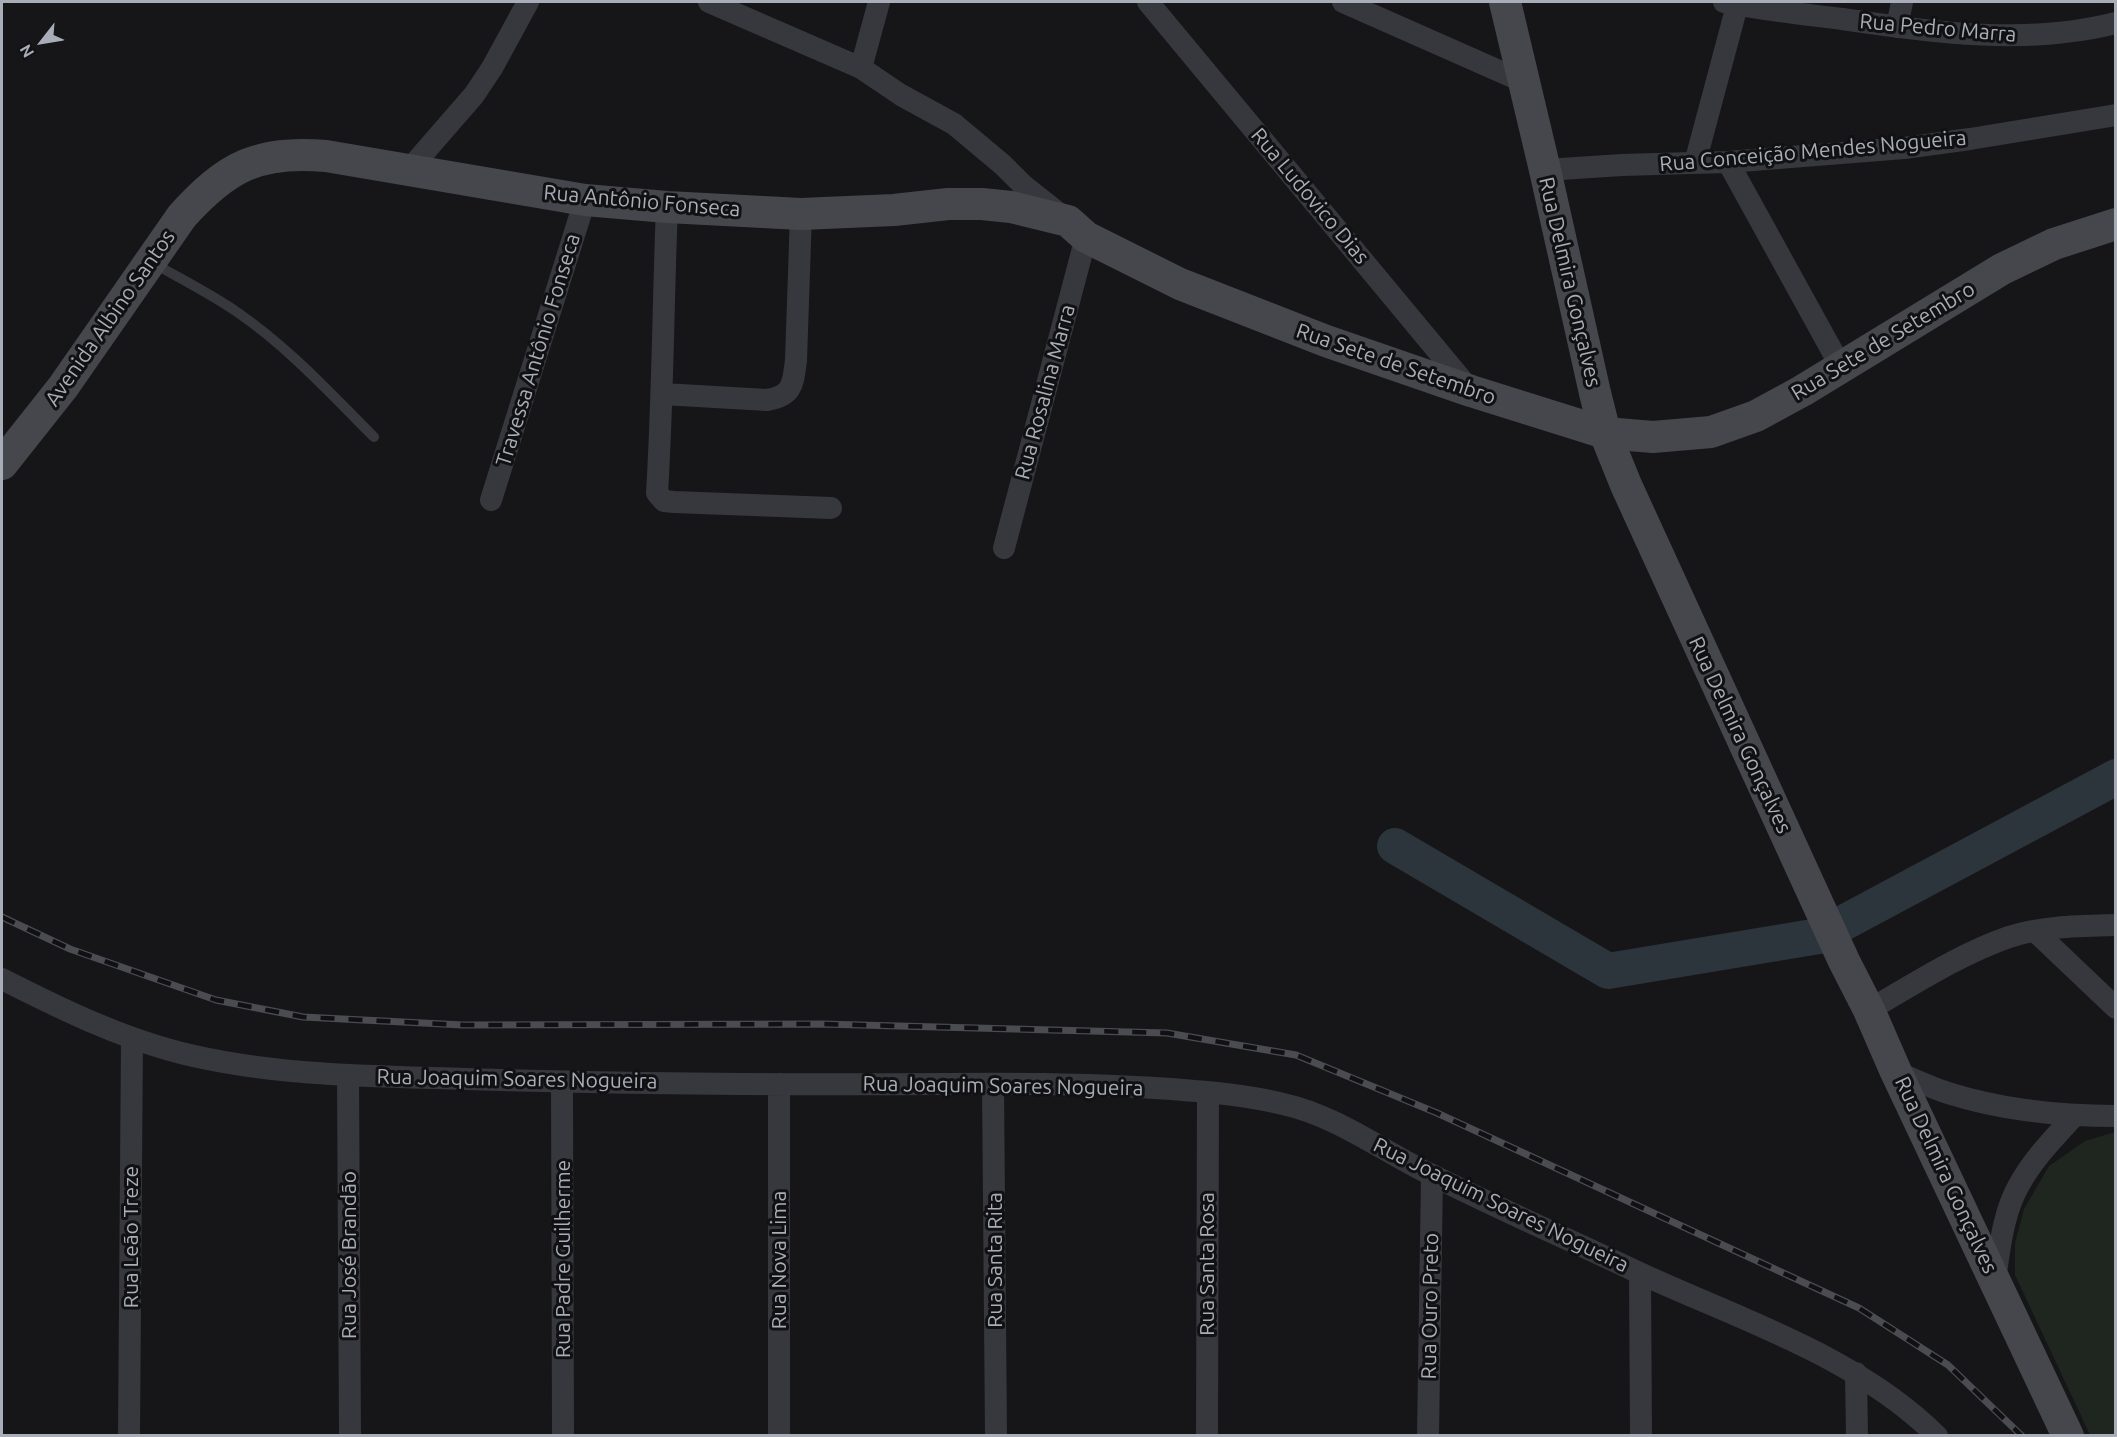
<!DOCTYPE html>
<meta charset="utf-8">
<style>
body{margin:0}
#map{position:relative;width:2117px;height:1437px;overflow:hidden;background:#161618;font-family:Ubuntu,sans-serif}
canvas{display:block}
.frame{position:absolute;inset:0;border:3px solid #a8adb8;pointer-events:none}
.north{position:absolute;left:12px;top:12px;width:60px;height:60px;-webkit-text-stroke:4px #111113;paint-order:stroke;rotate:239deg;font-size:16px;font-weight:700;line-height:24px;text-align:center;color:#a8adb8}
.north::after{content:'';display:block;margin:auto;width:21px;height:27px;background:#a8adb8;clip-path:polygon(50% 0,100% 100%,50% 72%,0 100%)}
</style>
<div id="map">
<canvas width="2117" height="1437"></canvas>
<div class="frame"></div>
<div class="north">N</div>
</div>
<script>
const ctx = document.querySelector('canvas').getContext('2d');
ctx.lineJoin = 'round';
function fill(path, color) { ctx.fillStyle = color; ctx.fill(path, 'evenodd'); }
function trace(path, color, width, dash) { ctx.strokeStyle = color; ctx.lineWidth = width; ctx.lineCap = dash ? 'butt' : 'round'; ctx.setLineDash(dash || []); ctx.stroke(path); }
function drawText(font, color, halo, rows, align = 'center') {
  ctx.font = font + ' Ubuntu,sans-serif'; ctx.lineWidth = 6; ctx.setLineDash([]); ctx.textBaseline = 'middle'; ctx.strokeStyle = halo; ctx.fillStyle = color; for (const [text, x, y, turn = 0] of rows) {
    ctx.save(); ctx.translate(x, y); ctx.rotate((+turn || 0) * Math.PI / 180); ctx.textAlign = isNaN(turn) ? turn : align; if (halo) ctx.strokeText(text, 0, 0); ctx.fillText(text, 0, 0); ctx.restore();
  }
}
fill(new Path2D(`
 M2115 1132V1435H2090L2015 1275V1243L2024 1209 2049 1166 2085 1141Z`), '#1e261f');
trace(new Path2D(`
 M1395 846 1608 971 1819 936 2116 777`), '#2c353c', 36);
trace(new Path2D(`
 M153 263C181 279 211 294 237 312 288 347 330 393 374 437`), '#37383d', 10);
trace(new Path2D(`
 M709 2 861 68 901 95 954 124 1003 165 1024 186 1062 216
 M1148 2 1471 391
 M1343 2 1524 82
 M1724 2C1763 10 1803 14 1842 19 1933 32 2026 46 2116 23
 M1897 27 1902 2
 M861 68 879 2
 M1728 162 1841 367
 M1695 163 1738 2
 M1545 170 1622 165 1728 162 1904 148 1970 139 2116 115
 M408 171 474 95 492 68 528 2
 M667 207C663 302 663 397 657 493L664 501 674 502 831 508
 M663 394 767 400C794 396 793 382 796 360L801 214
 M491 500 585 200
 M1004 548 1086 237
 M2035 931 2116 1008
 M2 979C59 1008 118 1037 181 1053 274 1076 371 1076 466 1079 626 1084 786 1085 947 1084 1021 1083 1097 1084 1171 1089 1209 1092 1247 1095 1283 1104 1337 1116 1381 1150 1430 1174 1497 1208 1566 1238 1633 1270 1735 1318 1856 1355 1937 1436
 M1869 1010C1914 984 1960 954 2009 937 2043 926 2080 926 2116 925
 M1896 1072C1913 1079 1930 1087 1948 1093 2002 1110 2058 1116 2116 1116
 M348 1075 350 1436
 M562 1082 563 1436
 M779 1084V1436
 M993 1084 996 1436
 M1640 1274 1641 1436
 M1995 1279C2000 1247 2003 1213 2019 1185 2033 1159 2054 1138 2074 1116
 M1856 1373 1857 1436
 M129 1436 132 1038
 M1207 1436 1208 1092
 M1428 1436 1432 1176`), '#37383d', 22);
trace(new Path2D(`
 M1505 2 1545 170 1595 393 1605 433 1626 485 1844 961 1869 1010 1896 1072 2068 1436
 M2 464 63 387 182 216C227 166 259 150 326 156L585 200 667 207 801 214 894 210 948 204H982L1011 207 1068 221 1086 237 1180 284 1326 341 1471 391 1605 433 1653 437 1711 432 1756 416 1802 391 2002 269 2054 244 2116 224`), '#45474d', 32);
const rail = new Path2D(`
 M2 917 70 949 216 1000 303 1017 463 1025 822 1024 1167 1033 1296 1055 1437 1113 1859 1308 1948 1365 2022 1436`);
trace(rail, '#4a4c52', 7);
trace(rail, '#111113', 4.5, [14]);
drawText('21px', '#a8adb8', '#111113', [
 ["Rua Pedro Marra",1938,28,5],
 ["Rua Conceição Mendes Nogueira",1813,151,-5],
 ["Rua Ludovico Dias",1310,196,50],
 ["Rua Antônio Fonseca",642,201,5],
 ["Rua Delmira Gonçalves",1570,282,77],
 ["Avenida Albino Santos",110,318,-55],
 ["Rua Sete de Setembro",1883,341,-31],
 ["Travessa Antônio Fonseca",538,350,-73],
 ["Rua Sete de Setembro",1396,364,19],
 ["Rua Rosalina Marra",1045,392,-75],
 ["Rua Delmira Gonçalves",1740,735,65],
 ["Rua Joaquim Soares Nogueira",517,1079,1],
 ["Rua Joaquim Soares Nogueira",1003,1086,1],
 ["Rua Delmira Gonçalves",1946,1175,65],
 ["Rua Joaquim Soares Nogueira",1501,1205,26],
 ["Rua Leão Treze",131,1237,-90],
 ["Rua José Brandão",349,1255,-90],
 ["Rua Padre Guilherme",563,1259,-90],
 ["Rua Nova Lima",779,1260,-90],
 ["Rua Santa Rita",995,1260,-90],
 ["Rua Santa Rosa",1207,1264,-90],
 ["Rua Ouro Preto",1430,1306,-89]
]);
</script>
